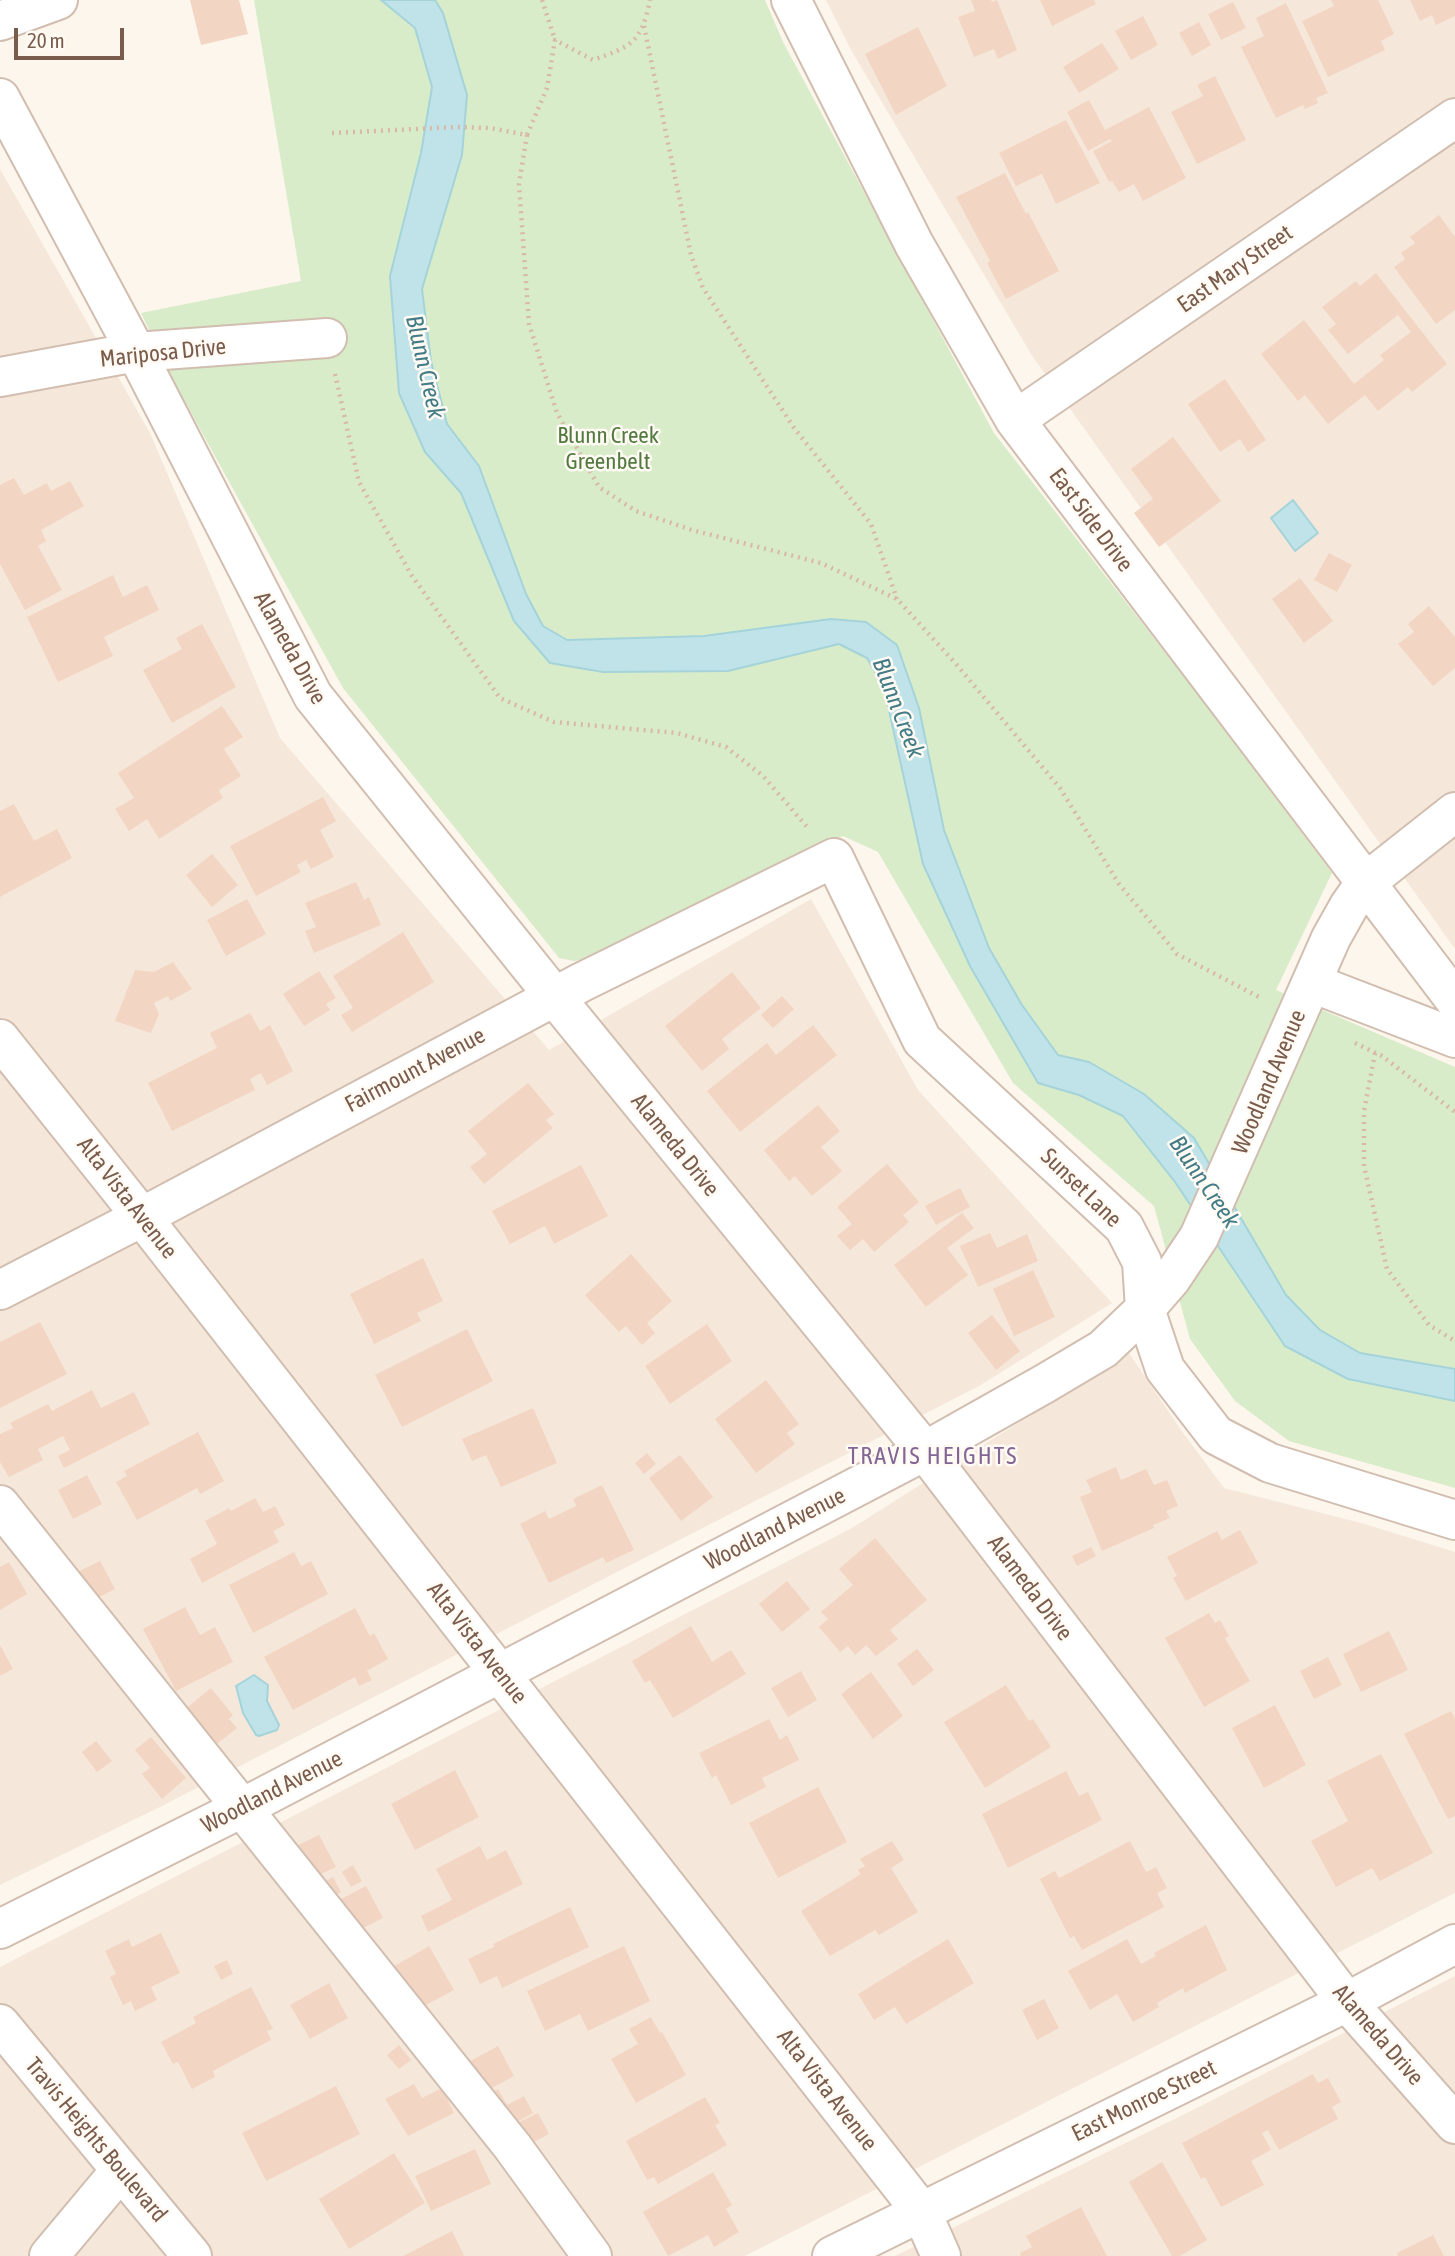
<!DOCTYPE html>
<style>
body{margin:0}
#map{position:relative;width:1455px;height:2256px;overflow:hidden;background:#fdf6ec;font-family:"Asap Condensed",sans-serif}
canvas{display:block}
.scale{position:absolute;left:14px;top:28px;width:110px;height:32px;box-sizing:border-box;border:4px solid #7a5c4d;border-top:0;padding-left:9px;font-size:21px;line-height:24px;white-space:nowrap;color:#7a5c4d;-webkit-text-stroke:5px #fffaf3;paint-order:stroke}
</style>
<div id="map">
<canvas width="1455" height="2256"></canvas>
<div class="scale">20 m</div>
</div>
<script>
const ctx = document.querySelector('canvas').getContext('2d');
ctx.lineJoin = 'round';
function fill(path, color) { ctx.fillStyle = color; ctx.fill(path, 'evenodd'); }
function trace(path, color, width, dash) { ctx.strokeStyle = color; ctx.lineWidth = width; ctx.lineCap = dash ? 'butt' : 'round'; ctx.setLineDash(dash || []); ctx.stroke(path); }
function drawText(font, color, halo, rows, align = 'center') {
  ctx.font = font + ' "Asap Condensed",sans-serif'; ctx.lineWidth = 5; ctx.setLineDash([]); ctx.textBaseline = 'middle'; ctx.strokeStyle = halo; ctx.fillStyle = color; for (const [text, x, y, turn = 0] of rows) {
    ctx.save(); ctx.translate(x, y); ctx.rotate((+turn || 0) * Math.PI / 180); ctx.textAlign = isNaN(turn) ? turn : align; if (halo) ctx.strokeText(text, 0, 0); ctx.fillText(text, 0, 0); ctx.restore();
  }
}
fill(new Path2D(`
 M826 0H1455V949L1031 354 851 50Z
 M0 169 150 433 280 738 549 1050 811 899 918 1090 1112 1303 979 1386 160 1807 0 1885Z
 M1129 1353 1181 1430 1224 1488 1365 1524 1455 1552V1893L745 2256H0V1967L852 1528Z
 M1455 1976V2256H895L1201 2106Z`), '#f5e8da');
fill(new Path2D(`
 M254 0H765L783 42 994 433 1192 687 1332 873 1276 990 1455 1067V1488L1289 1441 1235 1401 1190 1339 1154 1206 1013 1083 878 852 843 836 593 958 574 961 559 958 343 688 174 382 141 313 301 281Z`), '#d8ecc9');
const water = new Path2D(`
 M381 0H435L443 13 467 95 462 155 422 289 431 361 447 424 479 466 526 594 543 626 567 640 704 636 831 619 866 622 897 645 919 708 944 830 989 948 1022 1005 1058 1055 1089 1062 1144 1094 1194 1138 1286 1295 1320 1330 1360 1353 1455 1369V1401L1348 1379 1285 1346 1175 1182 1123 1116 1079 1095 1038 1083 970 966 923 864 884 688 867 658 839 644 728 671 603 672 550 663 514 621 461 493 425 452 399 393 390 276 421 153 432 87 415 28Z
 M1293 500 1318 533 1295 551 1271 518Z
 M254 1675 268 1685 267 1701 279 1725 277 1730 259 1736 256 1735 243 1713 236 1686Z`);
fill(water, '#bfe3e8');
trace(water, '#a5d3da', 2);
fill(new Path2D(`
 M190 0H239L248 34 201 45Z
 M971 0H991L992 2 997 0 1017 50 998 59 994 49 974 57 958 17 975 11Z
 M1040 0H1094L1096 4 1052 26Z
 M1331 0H1378L1394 34 1381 41 1385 50 1328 77 1302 21 1334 6Z
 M1410 0H1455V16L1436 25 1432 15 1420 21Z
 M1233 2 1246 28 1221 40 1208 14Z
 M1286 3 1328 93 1316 98 1318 103 1305 109 1303 105 1276 118 1241 47 1264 36 1256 18Z
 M1143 16 1158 45 1131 60 1115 31Z
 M1199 22 1211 45 1192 56 1179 33Z
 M918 27 947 86 896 115 865 54Z
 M1102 43 1119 69 1079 93 1063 67Z
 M1215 76 1246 140 1197 164 1171 112 1203 96 1197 85Z
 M1089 100 1105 130 1149 107 1186 178 1143 201 1134 184 1119 192 1112 181 1109 182 1093 151 1112 141 1110 139 1088 151 1067 112Z
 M1066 120 1100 183 1056 204 1042 174 1016 186 999 153Z
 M1005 173 1026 214 1028 212 1059 271 1006 299 987 263 990 261 956 197Z
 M1439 215 1455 237V310L1436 324 1394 267 1405 259 1401 253 1415 243 1410 237Z
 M1376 273 1447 364 1412 392 1408 387 1378 411 1365 395 1328 424 1305 395 1298 401 1261 354 1304 320 1354 384 1384 360 1380 355 1411 332 1398 315 1348 354 1328 330 1336 324 1322 307 1356 281 1360 286Z
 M1225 379 1266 440 1248 452 1240 439 1220 452 1188 404Z
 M1173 437 1221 501 1159 547 1134 513 1153 499 1131 469Z
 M14 478 24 495 47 483 51 491 70 481 84 506 41 530 46 541 38 546 62 590 25 610 0 564V485Z
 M1329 553 1352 565 1337 592 1314 580Z
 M113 575 123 597 147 585 159 610 104 637 113 656 58 682 27 617Z
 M1300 578 1333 621 1304 643 1272 599Z
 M1429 606 1455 637V668L1433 686 1398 644 1414 632 1408 624Z
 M202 624 236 687 172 723 143 670 182 649 176 638Z
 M222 706 243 737 224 749 241 776 219 790 223 798 159 839 147 819 129 831 115 809 134 798 118 773Z
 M323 797 336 821 320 830 334 857 311 869 306 860 297 865 301 872 256 896 230 846Z
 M14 804 34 841 57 829 72 858 0 897V811Z
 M212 854 238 885 212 907 186 875Z
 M356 882 364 900 369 897 381 925 314 953 305 931 316 927 305 903Z
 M247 899 266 934 226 956 207 920Z
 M403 932 434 982 352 1032 341 1015 353 1008 333 976Z
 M173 962 192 989 170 1001 168 996 154 1003 159 1014 151 1033 115 1021 135 970 154 972Z
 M319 971 336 998 326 1004 330 1010 304 1026 283 994Z
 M732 972 761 1008 722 1039 729 1049 702 1071 665 1026Z
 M782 996 794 1009 773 1028 761 1015Z
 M250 1013 260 1031 270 1025 293 1071 267 1085 261 1073 250 1079 255 1090 172 1131 148 1083 217 1048 210 1033Z
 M813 1025 837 1055 740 1132 707 1091 767 1043 776 1055Z
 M528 1083 554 1114 546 1120 553 1128 484 1184 470 1167 487 1154 468 1131Z
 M818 1105 840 1131 821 1147 842 1171 812 1196 795 1176 789 1181 764 1150Z
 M887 1164 919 1202 903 1215 909 1222 874 1252 863 1239 850 1250 837 1236 852 1224 837 1207Z
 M581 1165 608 1216 554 1244 545 1226 510 1244 492 1211Z
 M960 1188 970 1207 936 1225 925 1206Z
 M962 1213 974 1228 947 1248 968 1275 926 1307 894 1265Z
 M990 1233 997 1248 1027 1234 1038 1261 978 1287 960 1246Z
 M631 1254 672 1301 647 1323 655 1333 642 1345 626 1326 619 1332 585 1295Z
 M423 1258 443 1301 417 1313 421 1321 374 1344 350 1294Z
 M1033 1270 1055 1317 1014 1336 993 1289Z
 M992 1315 1020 1351 996 1370 968 1333Z
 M40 1322 67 1374 0 1408V1342Z
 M707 1324 732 1361 670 1404 645 1366Z
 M467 1329 493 1381 402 1427 375 1375Z
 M766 1380 799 1424 787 1433 795 1444 756 1473 715 1419Z
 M92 1390 101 1408 134 1392 150 1424 64 1468 58 1456 70 1450 63 1436 38 1449 43 1460 9 1477 0 1462V1434L13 1428 10 1423 48 1404 52 1411Z
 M533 1408 557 1463 501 1487 486 1455 472 1461 462 1439Z
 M198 1432 224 1481 200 1494 197 1488 137 1520 116 1482 127 1476 124 1471Z
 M647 1453 656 1464 644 1474 635 1463Z
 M680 1455 713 1497 681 1521 649 1478Z
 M1116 1467 1121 1480 1146 1469 1154 1485 1167 1480 1178 1506 1166 1511 1170 1518 1153 1525 1154 1528 1102 1551 1080 1497 1092 1492 1086 1480Z
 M87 1475 102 1504 73 1519 58 1490Z
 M602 1485 634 1550 606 1563 603 1557 549 1583 520 1524 545 1511 549 1519 576 1506 573 1499Z
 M255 1498 263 1512 275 1506 285 1525 273 1531 279 1542 202 1583 190 1559 217 1544 205 1521 229 1508 231 1511Z
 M1240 1530 1258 1563 1186 1601 1173 1578 1177 1576 1167 1557 1217 1531 1222 1540Z
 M875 1538 927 1600 890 1630 898 1639 876 1656 866 1645 855 1655 848 1646 840 1652 819 1627 828 1619 821 1612 853 1585 839 1569Z
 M1091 1547 1096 1556 1077 1566 1072 1556Z
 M294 1552 301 1566 311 1561 328 1594 253 1633 229 1585Z
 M100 1561 115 1589 86 1604 71 1575Z
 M9 1562 27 1594 0 1610V1567Z
 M787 1581 810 1609 782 1632 759 1604Z
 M185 1607 200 1635 215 1627 233 1662 176 1691 143 1629Z
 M355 1608 370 1636 374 1633 388 1659 367 1671 372 1680 359 1686 355 1677 293 1710 264 1657Z
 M1209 1613 1215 1623 1220 1620 1229 1636 1225 1638 1250 1681 1204 1707 1165 1638Z
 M691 1626 712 1662 731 1650 746 1674 673 1718 650 1680 645 1683 632 1661Z
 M1389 1631 1408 1670 1361 1692 1343 1654Z
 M0 1645 13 1669 0 1676Z
 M917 1649 934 1670 913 1686 897 1664Z
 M1328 1657 1342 1685 1314 1699 1300 1671Z
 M801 1671 817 1700 788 1717 771 1688Z
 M871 1672 903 1716 873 1739 841 1694Z
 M1006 1685 1029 1721 1033 1719 1051 1747 985 1788 944 1722Z
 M211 1688 233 1715 229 1719 237 1728 208 1751 178 1715Z
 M1275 1705 1306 1765 1264 1788 1232 1728Z
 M1451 1711 1455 1719V1816L1448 1819 1404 1734Z
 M769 1719 780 1740 787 1735 799 1760 762 1778 766 1787 731 1805 716 1775 712 1778 699 1753Z
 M151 1737 186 1778 162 1799 142 1774 150 1768 135 1750Z
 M96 1741 112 1761 97 1772 82 1752Z
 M1381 1754 1433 1853 1380 1881 1372 1868 1336 1887 1311 1841 1348 1821 1327 1781Z
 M455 1770 479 1817 415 1850 391 1804Z
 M1066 1771 1079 1796 1088 1792 1102 1820 1008 1868 982 1814Z
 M818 1787 847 1842 778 1878 749 1823Z
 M319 1835 336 1867 308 1880 292 1848Z
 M892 1841 904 1860 891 1868 918 1912 879 1935 875 1930 830 1956 801 1911 861 1874 858 1870 865 1866 860 1859Z
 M1130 1841 1146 1872 1156 1867 1167 1888 1157 1893 1164 1907 1082 1950 1074 1936 1070 1938 1040 1879 1055 1871 1059 1878Z
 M480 1846 487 1860 506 1850 523 1884 428 1932 421 1916 452 1900 436 1869Z
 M353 1865 362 1881 351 1887 342 1872Z
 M333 1877 341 1892 329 1899 321 1884Z
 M366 1886 383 1918 351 1934 335 1902Z
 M570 1907 589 1947 502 1988 497 1976 480 1984 468 1959 494 1947 493 1944Z
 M1206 1925 1227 1970 1185 1993 1183 1988 1157 2003 1159 2007 1133 2022 1117 1994 1090 2010 1068 1971 1127 1939 1141 1964 1156 1956 1154 1953Z
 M161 1933 180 1973 151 1987 157 2000 135 2011 131 2001 123 2005 110 1977 116 1974 105 1951 129 1939 132 1947Z
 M948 1939 974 1983 906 2024 895 2007 874 2020 858 1994Z
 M429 1946 454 1990 415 2011 391 1968Z
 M624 1946 650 2001 588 2031 580 2014 545 2031 527 1991Z
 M227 1960 233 1974 221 1980 214 1966Z
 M329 1983 348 2018 310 2039 290 2005Z
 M251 1987 273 2029 267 2031 271 2040 213 2071 215 2077 192 2089 178 2062 173 2064 161 2042 196 2023 193 2017Z
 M1044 1999 1059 2028 1037 2040 1022 2010Z
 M651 2017 660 2033 662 2032 686 2075 636 2103 611 2059 638 2044 629 2029Z
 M399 2045 411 2060 399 2069 387 2055Z
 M498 2046 514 2076 479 2095 463 2065Z
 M1313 2074 1318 2083 1328 2078 1341 2102 1332 2107 1338 2119 1279 2150 1268 2130 1262 2133 1271 2150 1251 2161 1264 2185 1221 2207 1205 2177 1201 2179 1182 2143Z
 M414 2084 422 2098 442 2088 454 2113 408 2136 385 2099Z
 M336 2086 360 2134 266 2181 242 2133Z
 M498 2089 507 2105 524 2096 533 2113 504 2129 479 2098Z
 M705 2097 720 2123 715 2125 727 2145 658 2184 654 2177 647 2180 626 2141Z
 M538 2113 549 2134 528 2145 517 2123Z
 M475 2149 491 2184 431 2211 415 2176Z
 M394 2153 425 2203 349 2249 319 2199Z
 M1162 2162 1207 2240 1180 2256H1172L1129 2182Z
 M713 2172 732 2205 726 2209 739 2232 714 2247 708 2235 668 2256 643 2212Z
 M1081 2207 1107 2256H1021L1020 2253 1032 2247 1026 2236Z
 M452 2231 464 2255 462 2256H403Z
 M1433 2235 1444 2256H1398L1397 2253Z`), '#f3d5c3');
const minor = new Path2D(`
 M791 0 914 244 1015 420 1455 1000
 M0 21 58 0
 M0 98 136 352 313 696 554 996 925 1451 1347 2002 1455 2124
 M0 377 136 352 327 338
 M1015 420 1455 118
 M1312 983 1455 1038
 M0 1039 142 1217 921 2211 941 2256
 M0 1290 142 1217 582 982 834 858 922 1040 1124 1227 1142 1262 1145 1309 1165 1369 1216 1435 1270 1463 1455 1520
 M0 1505 512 2146 592 2256
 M0 1929 242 1808 925 1451 1044 1384 1103 1349 1145 1309 1171 1279 1199 1237 1331 938 1349 906 1365 883 1455 812
 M0 2024 192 2256
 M49 2256 120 2171
 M832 2256 1347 2002 1455 1944`);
trace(minor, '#d1beb0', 42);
trace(new Path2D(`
 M542 0 555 40
 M644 26 691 255 703 288 794 428 871 524 897 599
 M332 133 457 127 490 128 527 135 547 88 555 40 593 60C632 46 641 43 650 0
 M527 135 519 184 529 324 557 413 599 487 636 511 692 530 821 563 897 599 956 664 1060 788 1119 884 1177 954 1261 998
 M335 374 359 482 412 576 500 698 554 722 677 733 726 747 763 776 808 828
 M1355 1043 1382 1056 1455 1112
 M1375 1053 1364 1111V1166L1387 1269 1429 1325 1455 1341`), '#d9b8a5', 4.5, [2, 5]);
trace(minor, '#fff', 38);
drawText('23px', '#7a5c4d', '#fffaf3', [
 ["East Mary Street",1235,269,-35],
 ["Mariposa Drive",163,353,-6],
 ["East Side Drive",1091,520,53],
 ["Alameda Drive",290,648,61],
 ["Fairmount Avenue",415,1070,-28],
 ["Woodland Avenue",1269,1082,-67],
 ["Alameda Drive",675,1145,51],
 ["Sunset Lane",1081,1188,44],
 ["Alta Vista Avenue",127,1198,52],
 ["Woodland Avenue",775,1529,-27],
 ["Alameda Drive",1030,1588,53],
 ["Alta Vista Avenue",477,1643,52],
 ["Woodland Avenue",272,1792,-27],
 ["Alameda Drive",1378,2035,49],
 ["Alta Vista Avenue",827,2090,52],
 ["East Monroe Street",1144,2101,-26],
 ["Travis Heights Boulevard",96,2140,50]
]);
drawText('23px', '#537a41', '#fffaf3', [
 ["Blunn Creek",608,436],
 ["Greenbelt",608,462]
]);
drawText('italic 24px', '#437c86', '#fffaf3', [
 ["Blunn Creek",425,367,77],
 ["Blunn Creek",898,708,69],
 ["Blunn Creek",1204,1182,56]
]);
ctx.letterSpacing = '2px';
drawText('24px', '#846695', '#fffaf3', [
 ["TRAVIS HEIGHTS",933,1456]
]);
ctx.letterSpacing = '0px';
</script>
